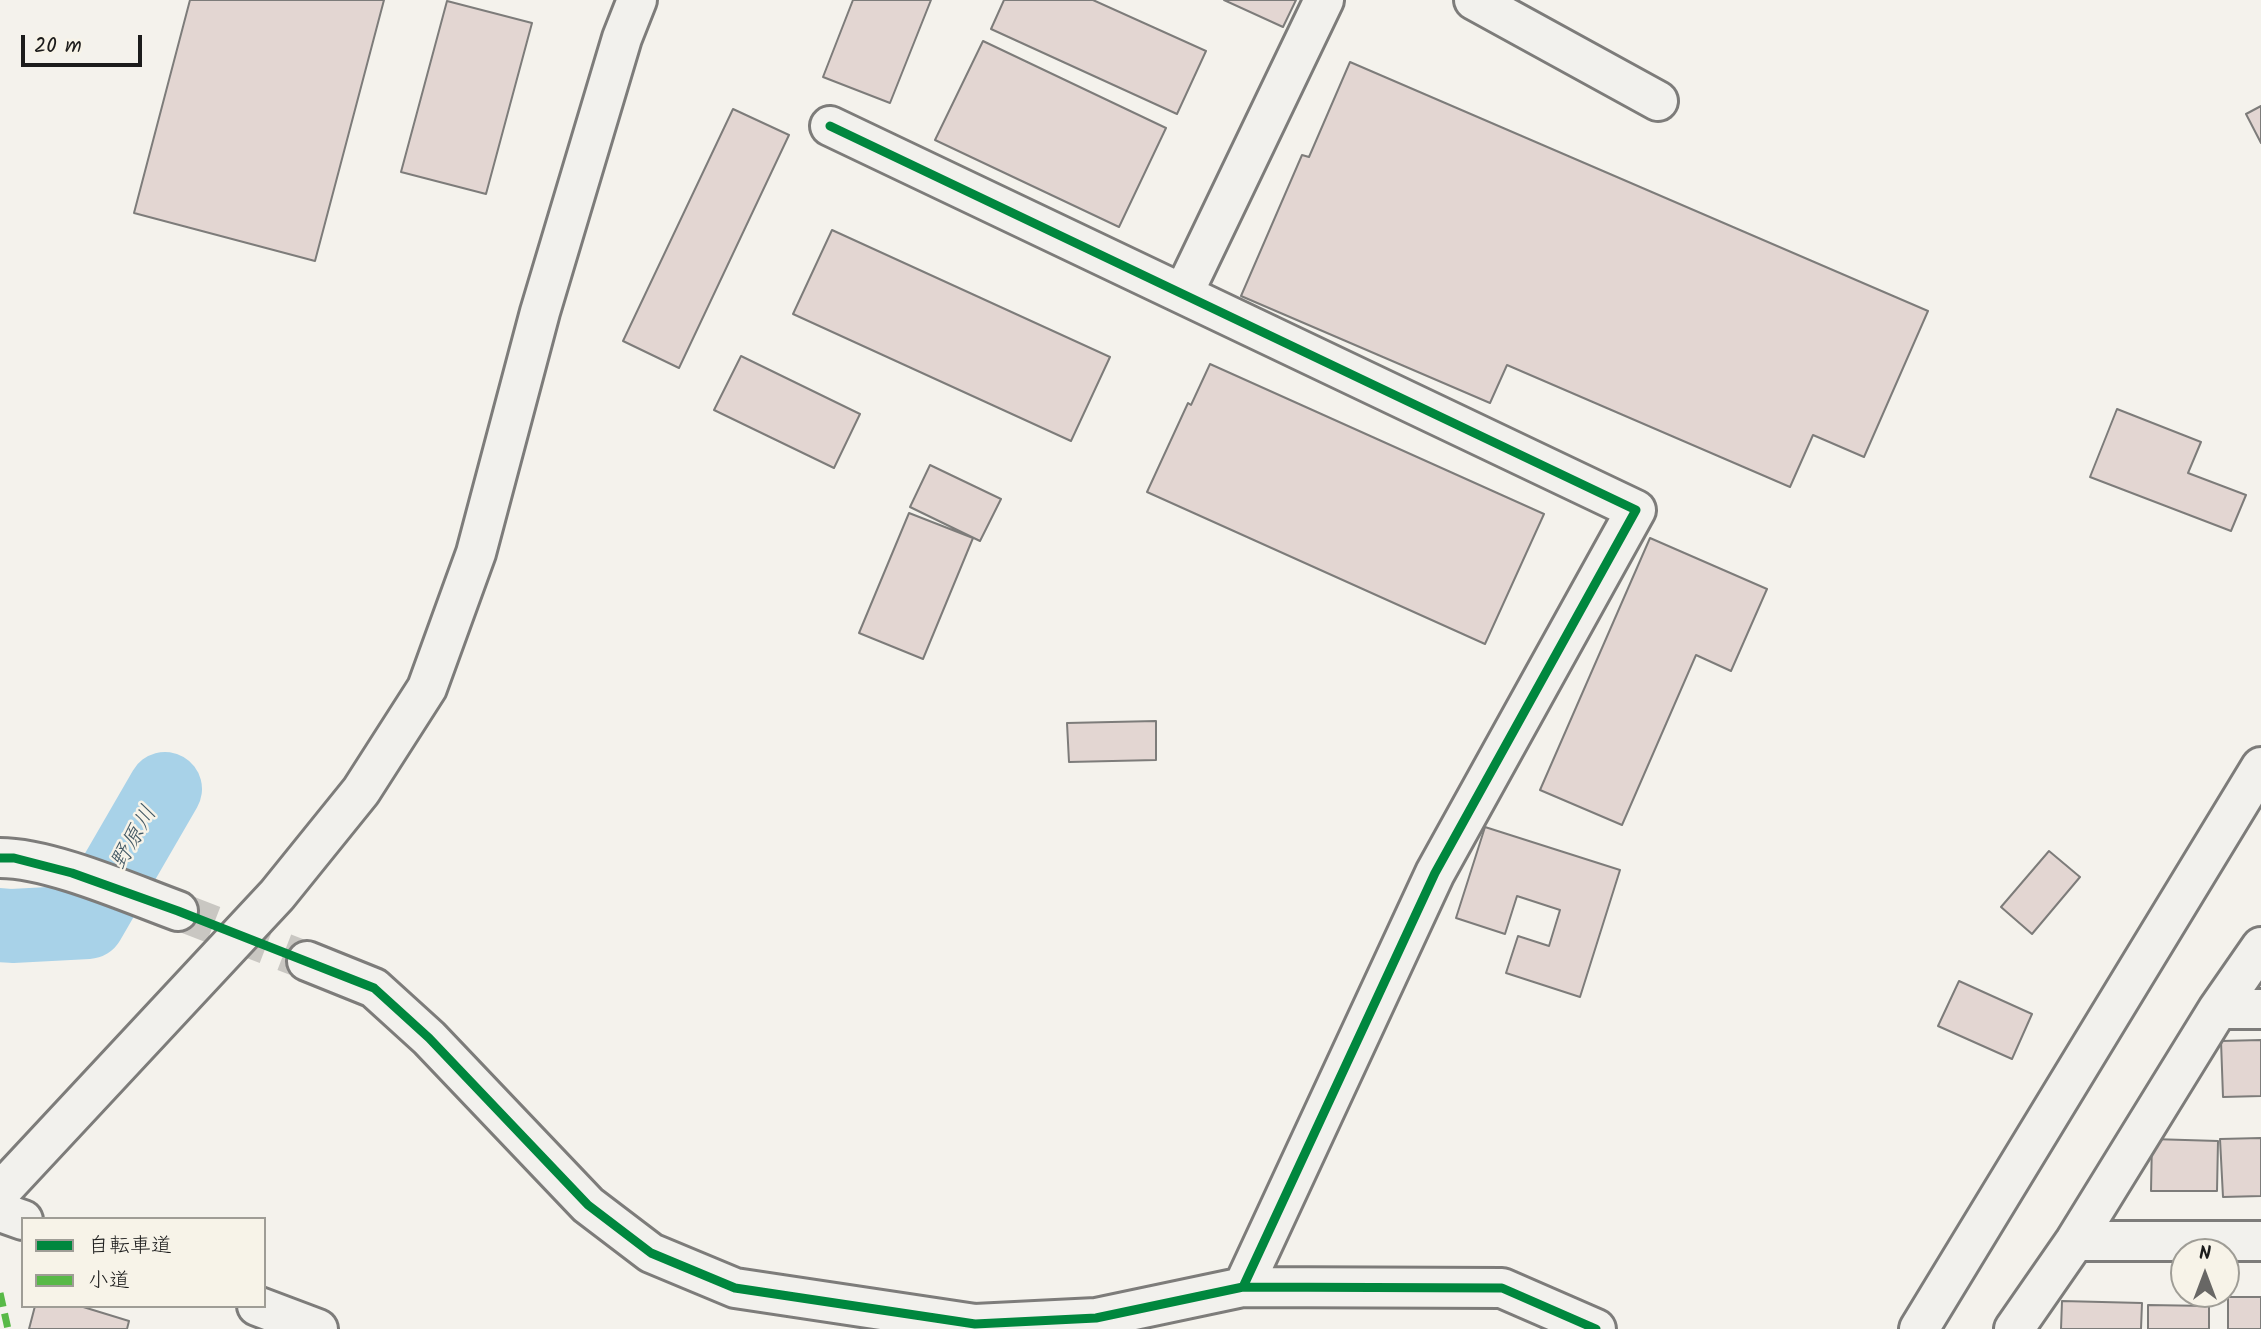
<!DOCTYPE html>
<meta charset="utf-8">
<style>
body{margin:0}
#map{position:relative;width:2261px;height:1329px;overflow:hidden;background:#f4f2ec;font-family:Kalam,"Klee One",sans-serif}
canvas{display:block}
.legend{position:absolute;left:21px;top:1217px;width:245px;height:91px;box-sizing:border-box;background:#f7f3e8;border:2px solid #9f9d96;margin:0;padding:9px 12px;list-style:none;font-size:21px;color:#1c1c1c}
.legend li{display:flex;align-items:center;gap:14px;height:35px}
.legend b{width:35px;border:2px solid #9f9d96}
.north{position:absolute;left:2170px;top:1238px;width:70px;height:70px;box-sizing:border-box;background:#f7f3e8;border:2px solid #9f9d96;border-radius:50%;rotate:0deg;font-size:19px;font-weight:700;line-height:28px;text-align:center;color:#1c1c1c}
.north::after{content:'';display:block;margin:auto;width:24px;height:32px;background:#686765;clip-path:polygon(50% 0,100% 100%,50% 72%,0 100%)}
.scale{position:absolute;left:21px;top:35px;width:121px;height:32px;box-sizing:border-box;border:4px solid #1c1c1c;border-top:0;padding-left:9px;font-size:21px;line-height:24px;white-space:nowrap;color:#1c1c1c;-webkit-text-stroke:5px #f7f3e8;paint-order:stroke}
</style>
<div id="map">
<canvas width="2261" height="1329"></canvas>
<ul class="legend">
<li><b style="height:9px;background:#00873e"></b>自転車道</li>
<li><b style="height:9px;background:#58b947"></b>小道</li>
</ul>
<div class="north">N</div>
<div class="scale">20 m</div>
</div>
<script>
const ctx = document.querySelector('canvas').getContext('2d');
ctx.lineJoin = 'round';
function trace(path, color, width, dash) { ctx.strokeStyle = color; ctx.lineWidth = width; ctx.lineCap = dash ? 'butt' : 'round'; ctx.setLineDash(dash || []); ctx.stroke(path); }
function fill(path, color) { ctx.fillStyle = color; ctx.fill(path, 'evenodd'); }
function drawText(font, color, halo, rows, align = 'center') {
  ctx.font = font + ' Kalam,"Klee One",sans-serif'; ctx.lineWidth = 5; ctx.setLineDash([]); ctx.textBaseline = 'middle'; ctx.strokeStyle = halo; ctx.fillStyle = color; for (const [text, x, y, turn = 0] of rows) {
    ctx.save(); ctx.translate(x, y); ctx.rotate((+turn || 0) * Math.PI / 180); ctx.textAlign = isNaN(turn) ? turn : align; if (halo) ctx.strokeText(text, 0, 0); ctx.fillText(text, 0, 0); ctx.restore();
  }
}
trace(new Path2D(`
 M0 925 12 926 88 922 165 789`), '#a8d2e8', 74);
const building = new Path2D(`
 M190 0H384L315 261 134 213Z
 M853 0H931L890 103 823 77Z
 M1004 0H1093L1206 51 1177 114 991 29Z
 M1224 0H1296L1283 27Z
 M447 1 532 23 486 194 401 172Z
 M983 41 1166 128 1119 227 935 140Z
 M1350 62 1928 311 1864 457 1813 435 1790 487 1507 365 1490 403 1241 296 1302 155 1309 157Z
 M2261 106V143L2246 114Z
 M733 109 789 135 679 368 623 341Z
 M832 230 1110 357 1071 441 793 314Z
 M741 356 860 414 834 468 714 410Z
 M1210 364 1544 514 1485 644 1147 492 1188 403 1191 405Z
 M2117 409 2201 442 2188 473 2246 495 2231 531 2090 477Z
 M930 465 1001 499 980 541 910 507Z
 M909 513 973 538 923 659 859 633Z
 M1650 538 1767 589 1731 671 1696 655 1622 825 1540 790Z
 M1156 721V760L1069 762 1067 723Z
 M1485 827 1620 870 1580 997 1506 973 1518 936 1549 946 1560 910 1517 896 1505 934 1456 918Z
 M2049 851 2080 877 2032 934 2001 907Z
 M1959 981 2032 1014 2012 1059 1938 1026Z
 M2261 1040V1096L2223 1097 2221 1041Z
 M2261 1138V1196L2223 1197 2220 1139Z
 M2152 1139 2218 1141 2217 1191H2151Z
 M2228 1297H2261V1329H2228Z
 M2062 1301 2142 1303 2141 1329H2061Z
 M2148 1305 2209 1306V1329H2148Z
 M35 1306H80L129 1321 127 1329H29Z`);
fill(building, '#e3d6d2');
trace(building, '#7d7c7a', 2);
trace(new Path2D(`
 M178 911 307 961`), '#c9c7c2', 38, [38, 19]);
const minor = new Path2D(`
 M1474 0 1658 101
 M830 126 1636 510 1435 873 1243 1287
 M1183 294 1324 0
 M0 858C50 858 129 893 178 911
 M307 961 374 988 429 1038 588 1205 651 1253 735 1288 975 1324 1096 1318 1243 1287 1502 1288 1596 1329
 M2218 1009H2261
 M0 1192 277 895 361 791 427 688 476 553 540 312 622 38 637 0
 M0 1212 23 1220
 M2075 1241H2261
 M257 1306 318 1329
 M1919 1329 2261 767
 M2014 1329 2075 1241 2218 1009 2261 947`);
trace(minor, '#7d7c7a', 44);
trace(minor, '#f2f1ed', 38);
trace(new Path2D(`
 M0 1293 8 1329`), '#58b947', 7, [14, 7]);
trace(new Path2D(`
 M830 126 1636 510 1435 873 1243 1287
 M0 858H14L72 873 178 911 374 988 429 1038 588 1205 651 1253 735 1288 975 1324 1096 1318 1243 1287 1502 1288 1596 1329`), '#00873e', 9);
drawText('italic 23px', '#415763', '#f7f3e8', [
 ["野原川",136,839,-60]
]);
</script>
